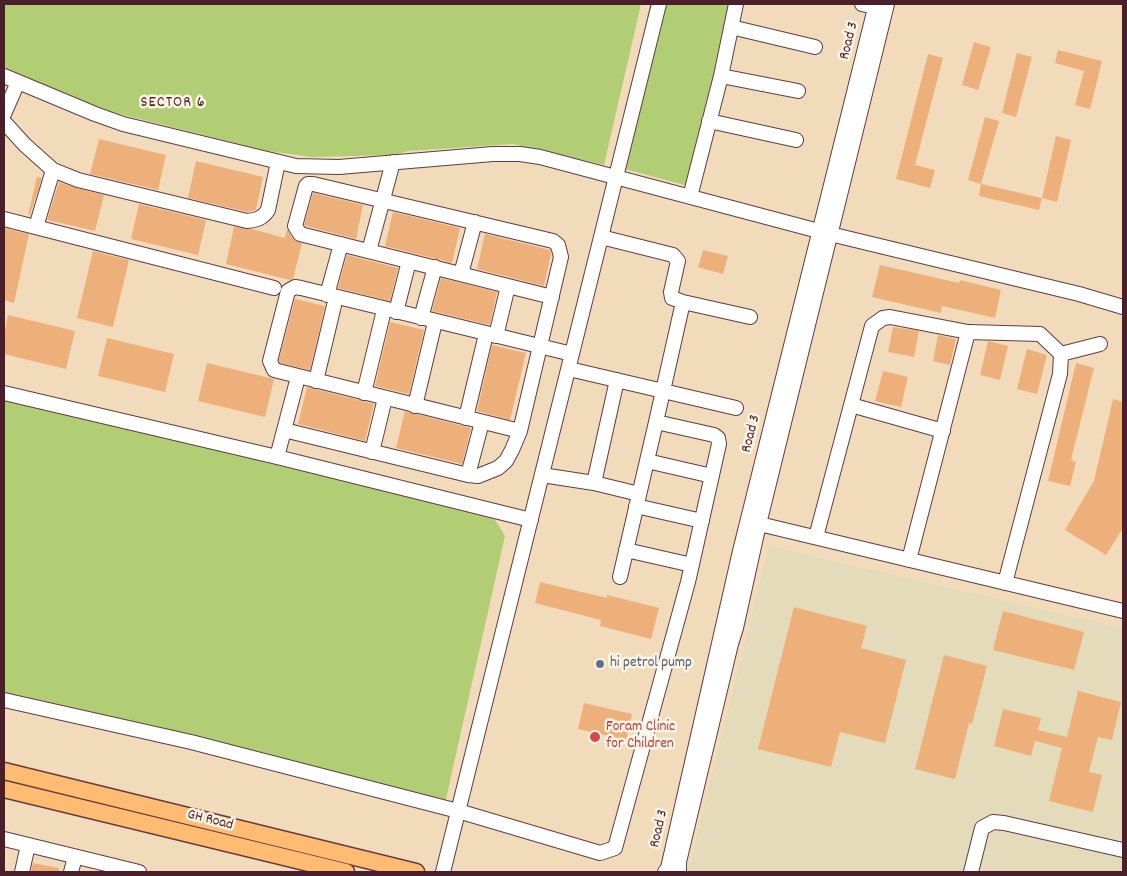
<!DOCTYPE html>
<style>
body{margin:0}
#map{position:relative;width:1127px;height:876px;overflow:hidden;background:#f2dbbb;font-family:Dekko,sans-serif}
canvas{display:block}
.frame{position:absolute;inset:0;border:5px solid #4a1f2b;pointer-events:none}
</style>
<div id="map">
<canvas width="1127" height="876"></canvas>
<div class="frame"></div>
</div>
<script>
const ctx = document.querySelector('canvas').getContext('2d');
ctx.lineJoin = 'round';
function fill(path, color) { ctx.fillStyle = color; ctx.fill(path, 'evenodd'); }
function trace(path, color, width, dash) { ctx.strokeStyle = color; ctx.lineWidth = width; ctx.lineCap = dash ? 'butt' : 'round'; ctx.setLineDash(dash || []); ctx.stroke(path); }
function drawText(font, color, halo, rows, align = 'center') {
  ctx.font = font + ' Dekko,sans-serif'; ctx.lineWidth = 5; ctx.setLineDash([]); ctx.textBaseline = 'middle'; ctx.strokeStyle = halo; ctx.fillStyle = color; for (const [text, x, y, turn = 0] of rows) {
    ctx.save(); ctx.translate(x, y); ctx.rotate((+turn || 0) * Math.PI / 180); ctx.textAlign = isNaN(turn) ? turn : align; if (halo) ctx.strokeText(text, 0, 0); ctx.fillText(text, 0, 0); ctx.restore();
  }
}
fill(new Path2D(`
 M769 546 1123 628V872H688Z`), '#e4dbba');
fill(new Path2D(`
 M4 4H641L604 165 513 144 408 151 394 155 313 157 267 151 96 108 4 70Z
 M650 4H731L688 186 614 166Z
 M4 398 494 518 505 536 445 803 4 693Z`), '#b1ce75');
fill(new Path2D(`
 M974 42 991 47 978 90 962 85Z
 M1058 50 1102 61 1090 109 1075 105 1084 71 1055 63Z
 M1017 53 1032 57 1016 117 1002 113Z
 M928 54 943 58 915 165 935 170 930 188 896 179Z
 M985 117 999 121 981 184 968 180Z
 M1056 136 1071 140 1057 202 1042 198Z
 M99 139 166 155 158 190 90 174Z
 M196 161 263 177 256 210 248 212 188 198Z
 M37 177 42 178 30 215H28Z
 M59 182 76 188 104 195 95 231 47 220Z
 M981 184 1042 198 1039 210 979 196Z
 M313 193 363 205 356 239 306 226 304 225Z
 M139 204 206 220 198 255 131 239Z
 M393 212 460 228 452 263 385 246Z
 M234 227 252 229 285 238 287 229 293 239 302 243 293 279 290 280 226 264Z
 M4 228 29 234 14 303 4 300Z
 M485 234 550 250 551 254 544 286 477 269Z
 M703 250 728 256 723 274 698 267Z
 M93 251 129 260 113 327 77 318Z
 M347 255 398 268 390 301 338 288Z
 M880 265 959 283 960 280 1001 290 995 318 942 306 941 313 872 297Z
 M441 278 497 292 490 325 432 311Z
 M295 299 325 306 310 370 280 363 279 360Z
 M8 315 75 331 66 369 4 354V334Z
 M390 322 424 330 409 394 375 386Z
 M893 327 919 331 914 357 888 352Z
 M938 335 956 339 950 365 933 361Z
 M107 338 174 354 165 392 98 376Z
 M988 341 1008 346 1000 380 980 375Z
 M492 345 526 353 510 420 477 411Z
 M1027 349 1047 355 1037 394 1017 389Z
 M207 363 274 379 265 417 198 401Z
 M1076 363 1094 368 1071 460 1076 462 1070 486 1048 481Z
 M883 371 908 377 901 407 875 401Z
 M307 387 374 404 365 441 298 424Z
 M1113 399 1123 402V531H1121L1106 555 1065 530 1094 481Z
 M405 411 471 428 462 464 396 448Z
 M540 582 607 598V595L659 608 651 639 600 626 601 620 535 603Z
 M794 607 867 626 861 648 906 660 885 743 840 732 831 767 758 749Z
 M1003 611 1084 632 1074 670 993 650Z
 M944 655 987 666 972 724 969 723 955 779 915 769Z
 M1078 691 1121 702 1112 740 1098 737 1089 772 1102 775 1093 812 1049 801 1062 748 1035 741 1031 756 994 746 1003 709 1041 718 1038 730 1067 737Z
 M584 703 632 714 626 740 578 729Z
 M33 863 59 868V872H31Z`), '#eeb07a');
const minor = new Path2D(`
 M862 4 883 9
 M731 27 815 47
 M4 76 95 114 123 124 296 166 339 167 493 154H520L540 157 830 234 1079 294 1123 307
 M721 76 798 91
 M4 114 18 82
 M709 121 796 140
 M4 122 25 145 53 170 78 180 247 221C257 220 263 218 268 210L278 162
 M690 197 721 76 736 4
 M4 219 274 288
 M36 227 53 170
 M601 237 673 255 678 261 671 292 672 298 683 302 656 422
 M369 251 393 162
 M461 274 475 222
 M327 295 341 244
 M683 302 750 317
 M396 312 409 261
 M421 318 435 267
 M496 336 508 286
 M1061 354 1100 344
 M569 369 736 408
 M316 381 336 297
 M4 393 277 457 531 520
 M364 393 384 310
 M851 405 943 431
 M415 406 435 322
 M466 418 486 334
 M284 430 468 475 478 476 498 468 506 461 512 450 520 431 561 257 558 245 553 241 313 184H308L306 186 295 226 300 234 552 297
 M520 431 274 370 270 361 288 291 295 287 301 288 572 354
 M372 452 385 398
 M277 457 298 377
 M647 461 712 476
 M468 475 482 422
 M542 475 594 483 639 494
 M594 483 617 380
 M636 506 702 521
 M751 522 1123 611
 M816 537 872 326 883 318 890 317 968 332 1040 334 1061 354 1060 374 1005 583
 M626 550 692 565
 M909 560 968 332
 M4 700 191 742 458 811 600 853 615 848 688 582 719 444 718 438 714 435 656 422 620 577
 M4 839 139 872
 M22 872 28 845
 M71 872 75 857
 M443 872 659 4
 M665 872 668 868 740 551 876 4
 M679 872V862L731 644 736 628 759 524 887 4
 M971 872 982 828 993 822 1004 823 1123 850`);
const major = new Path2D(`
 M4 771 416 872
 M4 789 346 872`);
trace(minor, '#633b41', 16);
trace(major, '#633b41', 19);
trace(minor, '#fff', 14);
trace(major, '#ffbb71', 16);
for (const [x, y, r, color] of [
 [600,664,5,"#5c6f8a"],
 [595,737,6,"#e0444e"]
]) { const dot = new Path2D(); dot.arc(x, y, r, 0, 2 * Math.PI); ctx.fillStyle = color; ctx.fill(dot); trace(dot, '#fcf5e5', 2); }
drawText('15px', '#4a1f2b', '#fcf5e5', [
 ["Road 3",850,41,-76],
 ["Road 3",752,434,-76],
 ["GH Road",210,821,14],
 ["Road 3",660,829,-77]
]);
drawText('15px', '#4e5e75', '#fcf5e5', [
 ["hi petrol pump",610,664]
], 'left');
drawText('15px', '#be3a42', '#fcf5e5', [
 ["Foram Clinic",606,728],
 ["for Children",606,745]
], 'left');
ctx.letterSpacing = '1px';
drawText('16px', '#4a1f2b', '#fcf5e5', [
 ["SECTOR 6",173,104]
]);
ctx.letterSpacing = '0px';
</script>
